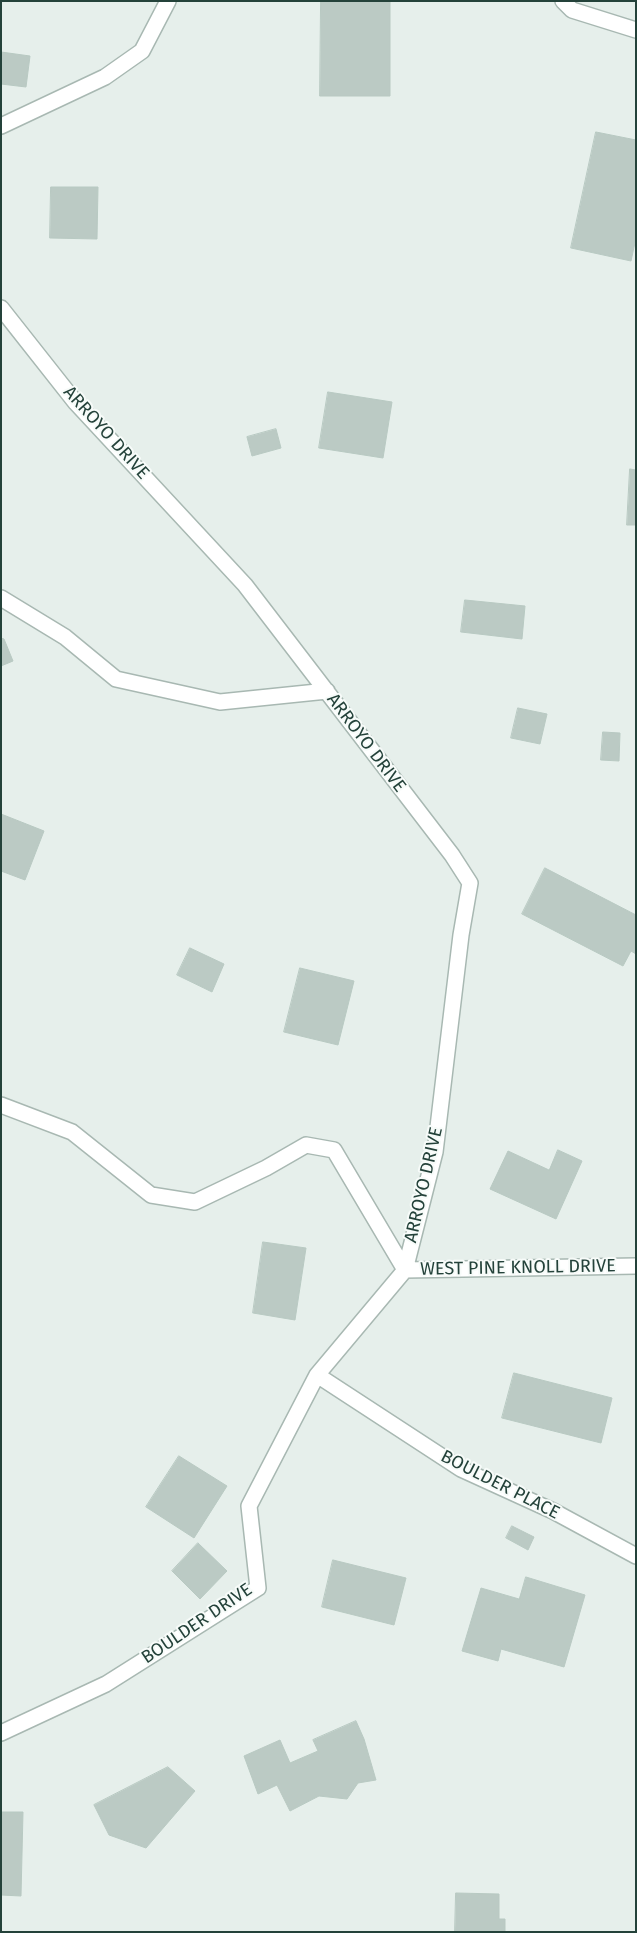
<!DOCTYPE html>
<style>
body{margin:0}
#map{position:relative;width:637px;height:1933px;overflow:hidden;background:#e6efeb;font-family:"Fira Sans",sans-serif}
canvas{display:block}
.frame{position:absolute;inset:0;border:2px solid #24423a;pointer-events:none}
</style>
<div id="map">
<canvas width="637" height="1933"></canvas>
<div class="frame"></div>
</div>
<script>
const ctx = document.querySelector('canvas').getContext('2d');
ctx.lineJoin = 'round';
function fill(path, color) { ctx.fillStyle = color; ctx.fill(path, 'evenodd'); }
function trace(path, color, width, dash) { ctx.strokeStyle = color; ctx.lineWidth = width; ctx.lineCap = dash ? 'butt' : 'round'; ctx.setLineDash(dash || []); ctx.stroke(path); }
function drawText(font, color, halo, rows, align = 'center') {
  ctx.font = font + ' "Fira Sans",sans-serif'; ctx.lineWidth = 4; ctx.setLineDash([]); ctx.textBaseline = 'middle'; ctx.strokeStyle = halo; ctx.fillStyle = color; for (const [text, x, y, turn = 0] of rows) {
    ctx.save(); ctx.translate(x, y); ctx.rotate((+turn || 0) * Math.PI / 180); ctx.textAlign = isNaN(turn) ? turn : align; if (halo) ctx.strokeText(text, 0, 0); ctx.fillText(text, 0, 0); ctx.restore();
  }
}
const building = new Path2D(`
 M321 1H390V96H320Z
 M1 52 30 56 26 87 1 84Z
 M596 132 636 140V238L631 261 571 248Z
 M51 187H98L97 239 50 238Z
 M328 392 392 402 383 458 319 448Z
 M276 429 281 448 252 456 247 437Z
 M630 469 636 470V525H627Z
 M465 600 525 606 522 639 461 632Z
 M1 638 4 639 13 661 1 666Z
 M518 708 547 714 540 744 511 738Z
 M603 732 620 733 619 761 601 760Z
 M1 814 44 831 25 880 1 871Z
 M545 868 636 915V954L631 951 623 966 522 914Z
 M190 948 224 964 212 992 177 975Z
 M300 968 354 981 338 1045 284 1032Z
 M558 1150 582 1161 556 1219 490 1189 508 1151 549 1170Z
 M263 1242 306 1248 295 1320 253 1313Z
 M514 1373 612 1398 601 1443 502 1418Z
 M179 1456 227 1486 194 1538 146 1507Z
 M512 1526 534 1537 528 1550 506 1538Z
 M198 1543 227 1571 200 1599 172 1571Z
 M333 1560 406 1578 394 1625 322 1607Z
 M526 1577 585 1595 564 1667 501 1649 498 1661 462 1651 481 1588 519 1599Z
 M356 1721 364 1739 376 1780 358 1783 347 1799 319 1796 290 1811 277 1785 258 1794 244 1756 280 1740 290 1763 318 1751 313 1740Z
 M168 1767 195 1791 146 1848 109 1835 94 1805Z
 M1 1812H23L21 1896 1 1895Z
 M456 1893 499 1894V1919H505V1932H455Z`);
fill(building, '#bbcac4');
trace(building, '#b8c9c2', 1);
const minor = new Path2D(`
 M563 1 572 10 636 30
 M1 126 105 77 142 51 168 1
 M1 308 76 403 245 585 452 855 470 883 461 935 435 1152 405 1270 317 1375 249 1506 258 1588 106 1684 1 1733
 M1 598 65 637 116 679 220 702 327 691
 M1 1105 72 1132 151 1195 195 1202 266 1168 306 1145 334 1150 405 1270
 M405 1270 636 1266
 M317 1375 461 1469 553 1511 636 1556`);
trace(minor, '#a8b8b2', 18);
trace(minor, '#fff', 15);
drawText('18px', '#24423a', '#f7fbf9', [
 ["ARROYO DRIVE",106,433,48],
 ["ARROYO DRIVE",366,743,53],
 ["ARROYO DRIVE",424,1185,-77],
 ["WEST PINE KNOLL DRIVE",518,1268,-1],
 ["BOULDER PLACE",500,1485,27],
 ["BOULDER DRIVE",197,1624,-34]
]);
</script>
